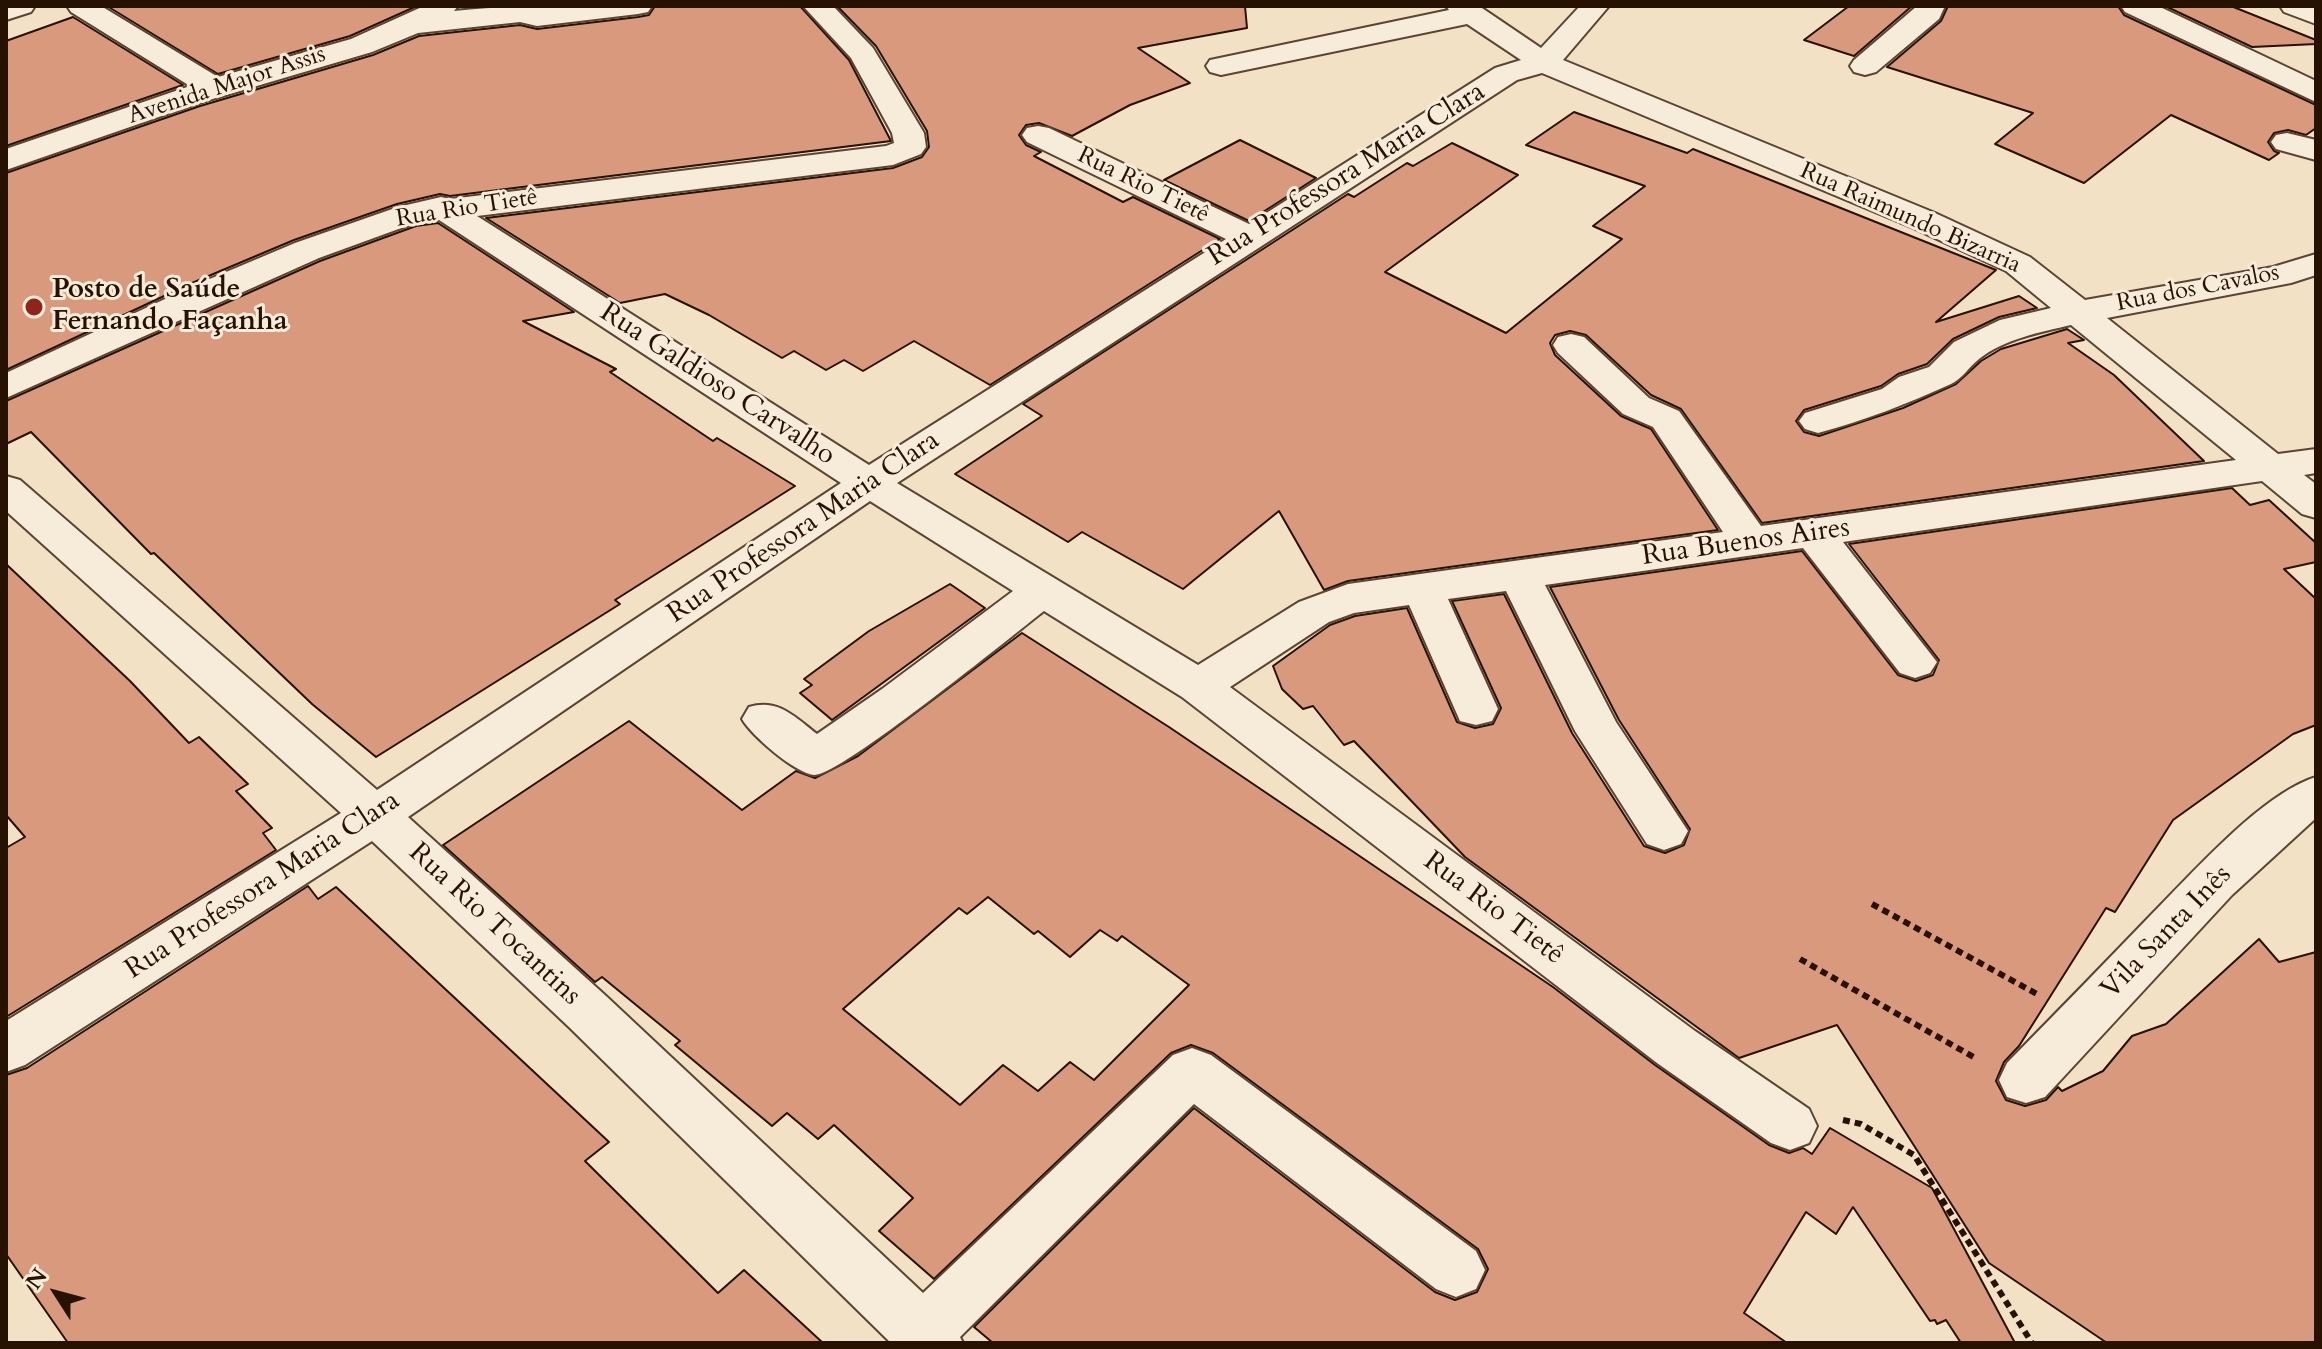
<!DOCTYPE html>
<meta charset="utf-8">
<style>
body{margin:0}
#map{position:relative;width:2322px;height:1349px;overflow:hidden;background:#f3e1c6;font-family:Cardo,serif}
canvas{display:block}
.frame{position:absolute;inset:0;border:8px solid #271101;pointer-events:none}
.north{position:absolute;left:16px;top:1253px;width:80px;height:80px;-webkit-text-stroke:6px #f7ecda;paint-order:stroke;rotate:306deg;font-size:22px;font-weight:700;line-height:32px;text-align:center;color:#271101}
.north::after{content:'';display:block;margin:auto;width:28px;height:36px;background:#271101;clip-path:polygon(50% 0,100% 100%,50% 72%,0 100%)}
</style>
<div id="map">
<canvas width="2322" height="1349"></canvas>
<div class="frame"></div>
<div class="north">N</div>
</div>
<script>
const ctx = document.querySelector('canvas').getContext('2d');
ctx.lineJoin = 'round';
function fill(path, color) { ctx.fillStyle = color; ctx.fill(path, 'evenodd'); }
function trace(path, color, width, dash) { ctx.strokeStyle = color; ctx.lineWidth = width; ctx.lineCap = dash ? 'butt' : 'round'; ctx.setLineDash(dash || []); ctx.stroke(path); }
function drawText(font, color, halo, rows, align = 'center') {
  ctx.font = font + ' Cardo,serif'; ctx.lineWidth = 6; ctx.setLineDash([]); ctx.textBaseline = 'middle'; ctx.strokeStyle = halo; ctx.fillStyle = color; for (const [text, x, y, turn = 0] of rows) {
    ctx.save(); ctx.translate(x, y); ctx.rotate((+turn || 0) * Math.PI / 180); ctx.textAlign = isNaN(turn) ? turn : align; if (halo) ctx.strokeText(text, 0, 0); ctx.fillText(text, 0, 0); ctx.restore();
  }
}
const building = new Path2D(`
 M107 6H417L350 36 218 74Z
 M655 6H800L849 60 891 141 450 196 440 194 397 204 294 240 192 283 6 370V173L200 106 373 55 419 36 520 25 537 29 638 17 649 15Z
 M837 6H1245L1247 28 1138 48 1190 83 1130 105 1072 136 1039 123 1026 125 1019 135 1026 145 1041 152 1034 156 1123 202 1133 197 1220 239 990 385 914 341 863 371 844 360 826 370 794 351 782 358 709 315 665 294 620 303 486 218 893 168 922 157 929 147 927 131 876 46Z
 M1849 6H1912L1854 56 1804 40Z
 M1948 6H2118L2124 15 2316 105V128L2306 135 2288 130 2274 133 2268 142 2274 151 2279 153 2269 160 2171 115 2084 183 1995 144 2033 113 1887 67 1941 21Z
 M2165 6H2231L2316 40V44L2252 47Z
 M73 17 183 85 6 146V41Z
 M1574 112 1687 153 1693 149 1996 270 1936 322 2019 296 2037 308 1999 317 1953 339 1927 364 1898 374 1881 386 1804 410 1796 421 1804 432 1819 436 1903 408 1956 384 1981 361 2001 349 2067 329 2084 340 2068 343 2114 375 2204 461 1762 523 1681 409 1651 395 1586 335 1570 331 1555 335 1550 343 1555 355 1621 416 1651 429 1718 530 1348 581 1324 590 1279 511 1183 589 1082 532 1068 542 955 474 1042 416 1023 404 1348 194 1354 197 1407 163 1413 166 1452 143 1518 175 1385 272 1506 333 1622 239 1593 226 1645 186 1526 145Z
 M1240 140 1316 178 1249 221 1164 180Z
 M438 223 574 312 523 321 616 369 610 372 713 441 717 438 795 486 615 600 620 604 376 757 312 704 154 553 151 554 31 432 6 444V401L320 261 416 226Z
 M2232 488 2250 505 2269 500 2316 543V562L2284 569 2316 599V725L2293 734 2173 820 2115 912 2106 908 2019 1046 2004 1062 1996 1081 2006 1100 2025 1106 2046 1100 2058 1087 2062 1091 2103 1071 2132 1036 2166 1024 2259 939 2279 962 2316 952V1343H2107L1989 1263 1837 1025 1739 1058 1465 857 1354 741 1344 745 1313 706 1303 709 1282 689 1273 666 1330 625 1355 616 1407 608 1457 722 1475 728 1493 724 1501 708 1452 601 1504 594 1572 733 1644 846 1665 853 1684 845 1690 829 1619 720 1550 587 1802 551 1898 675 1916 681 1933 675 1939 660 1849 544Z
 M6 564 130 681 189 743 199 737 248 784 236 791 272 828 263 833 276 850 6 1017V848L25 837 6 815Z
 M950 584 985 608 832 720 800 693 812 685 804 679 869 631Z
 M1022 633 1169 727 1553 987 1655 1065 1769 1145 1789 1153 1803 1148 1812 1154 1830 1128 1932 1188 2015 1343H1961L1946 1320 1937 1324 1935 1320 1930 1321 1853 1207 1836 1234 1806 1212 1744 1313 1787 1343H993L974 1327 1194 1108 1435 1292 1455 1300 1477 1292 1488 1269 1478 1249 1213 1053 1191 1045 1171 1053 934 1279 879 1231 913 1198 834 1125 818 1139 787 1113 772 1126 675 1045 680 1041 602 977 595 982 443 845 629 721 742 810 796 771 815 778 858 756ZM988 897 1034 934 1038 931 1070 957 1100 930 1117 941 1122 936 1189 985 1094 1080 1070 1062 1038 1091 1003 1065 960 1105 843 1009 959 908 967 914Z
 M308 886 318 899 336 887 609 1142 585 1161 718 1293 744 1270 823 1343H68L6 1254V1075L27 1068Z`);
fill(building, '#d9997d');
trace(building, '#271101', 2);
const minor = new Path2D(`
 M6 6H35L31 12 6 20Z
 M67 6H101L218 77 351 39 424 6H458L454 11C520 4 586 6 652 6L648 12 638 14 537 26 520 22 418 33 372 52 199 103 6 170V149L190 86 71 12Z
 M803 6H833L873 48 924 133 926 147 921 154 893 165 477 216 869 465 1226 239 1027 142 1022 135 1027 128 1038 126 1049 128 1249 224 1495 68 1521 60 1467 24 1221 75 1210 72 1206 66 1210 60 1449 10 1446 6H1479L1541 48 1580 6H1609L1563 60 1935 213 2030 257 2085 300 2273 267 2316 254V275L2291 283 2107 318 2278 454 2316 449V473L2304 475 2316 484V518L2302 514 2262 481 1843 542 1937 662 1930 673 1915 678 1900 673 1803 548 1545 585 1616 722 1688 831 1681 844 1664 850 1647 844 1575 731 1506 591 1448 599 1498 709 1492 721 1476 725 1460 721 1409 605 1354 613 1329 622 1230 687 1695 1031 1809 1109 1817 1126 1809 1143 1790 1150 1771 1143 1657 1063 1182 697 1044 611C1013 635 839 777 814 775 795 773 752 736 742 719L749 707C778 698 795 717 817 734L882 689 1013 591 870 501 408 817 606 996 923 1293 1173 1055 1192 1048 1211 1055 1476 1251 1485 1270 1476 1289 1456 1297 1436 1289 1194 1104 960 1337 963 1343H891L569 1027 372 841 25 1065 6 1072V1021L341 813 6 511V476L20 480 377 790 841 483 439 220 415 223 319 258 6 398V373L193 286 295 243 398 207 441 197 450 199 886 146 894 143 892 133 851 58ZM1542 73 1911 227 2006 271 2051 308 2000 320 1954 342 1929 367 1899 377 1882 389 1805 413 1799 421 1805 429 1818 433C1866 420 1907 404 1951 384 1962 379 1969 367 1979 359 2004 339 2041 332 2071 325L2236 460 1761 526 1679 411 1649 398 1584 337 1571 334 1558 337 1553 345 1558 353 1623 414 1653 427 1723 532 1348 584 1299 602 1198 665 897 483 1517 80Z
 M1917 6H1945L1939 19 1876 72 1865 75 1854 72 1850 66 1854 60Z
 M2121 6H2158L2316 81V102L2125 12Z
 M2280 6H2316V24L2284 12Z
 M2287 133 2316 140V160L2276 149 2271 142 2276 135Z
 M2316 777V818L2232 895 2045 1097 2026 1103 2007 1097 1999 1080 2007 1063C2054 1015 2101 967 2148 918 2190 876 2261 794 2316 777Z`);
trace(minor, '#5a4532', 4);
trace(new Path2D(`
 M1872 904 2037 994
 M1800 959 1977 1059
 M1843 1120 1861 1124 1914 1155 2032 1343`), '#271101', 6, [7, 5]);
fill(minor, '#f7ecda');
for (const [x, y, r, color] of [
 [34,307,10,"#8f2418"]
]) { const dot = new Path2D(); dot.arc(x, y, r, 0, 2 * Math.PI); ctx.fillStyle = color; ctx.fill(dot); trace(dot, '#f7ecda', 3); }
drawText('24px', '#271101', '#f7ecda', [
 ["Avenida Major Assis",227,86,-18],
 ["Rua Rio Tietê",1143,186,26],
 ["Rua Rio Tietê",467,209,-9],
 ["Rua Raimundo Bizarria",1910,219,24],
 ["Rua dos Cavalos",2198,289,-11]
]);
drawText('28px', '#271101', '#f7ecda', [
 ["Rua Professora Maria Clara",1347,175,-32],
 ["Rua Galdioso Carvalho",717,385,33],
 ["Rua Professora Maria Clara",804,528,-34],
 ["Rua Buenos Aires",1746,543,-8],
 ["Rua Professora Maria Clara",263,886,-33],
 ["Rua Rio Tietê",1493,909,37],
 ["Rua Rio Tocantins",494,925,43],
 ["Vila Santa Inês",2167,933,-46]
]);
drawText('bold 28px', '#271101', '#f7ecda', [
 ["Posto de Saúde",52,291],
 ["Fernando Façanha",52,323]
], 'left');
</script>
